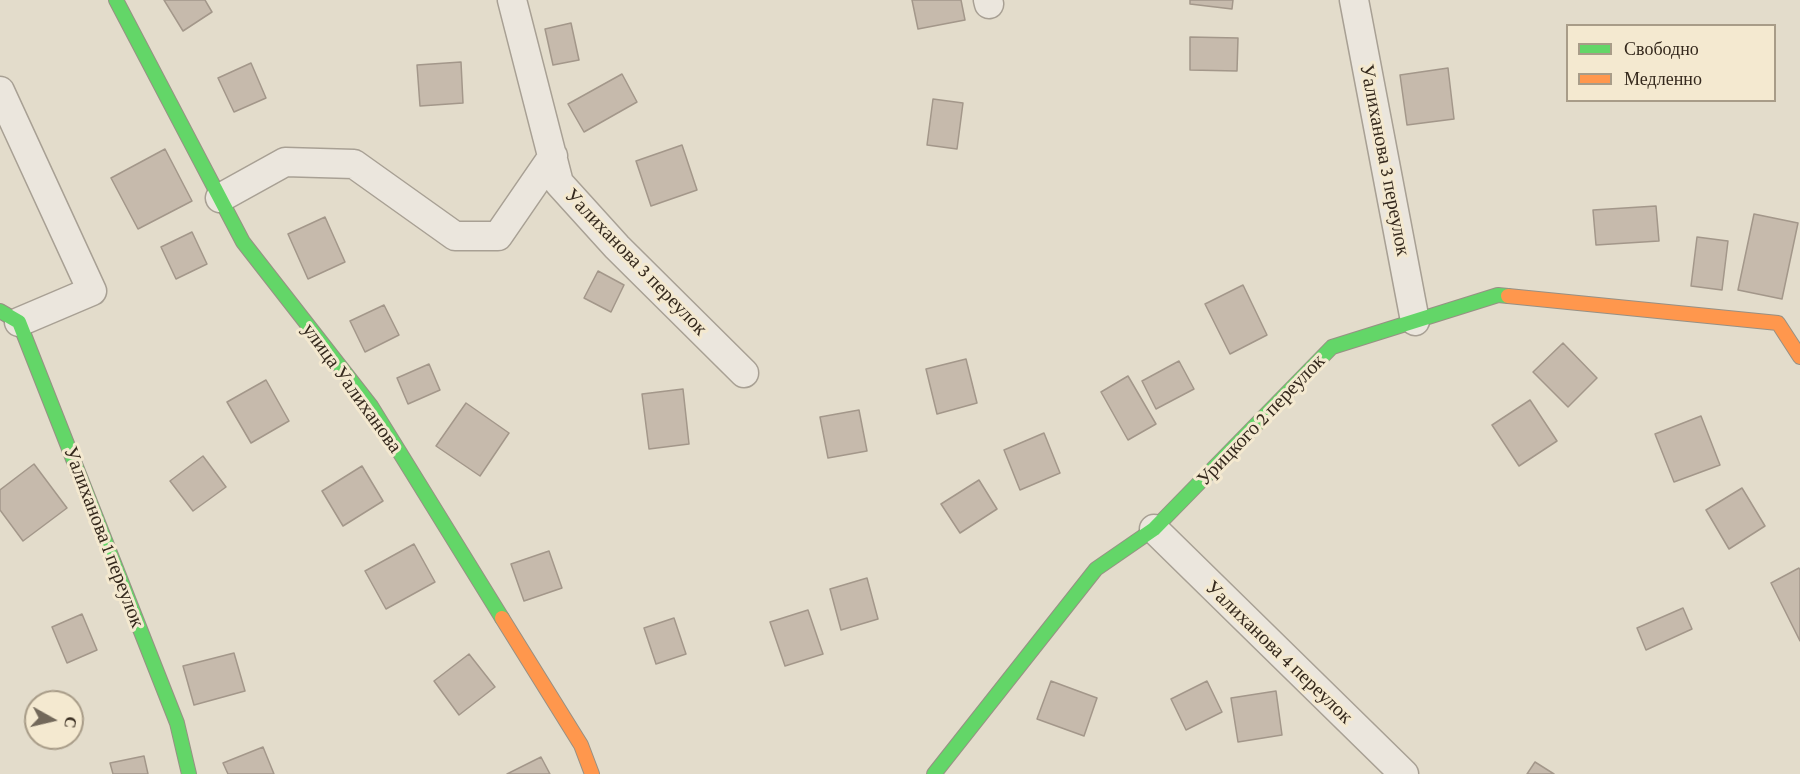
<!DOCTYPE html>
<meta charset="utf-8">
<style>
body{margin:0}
#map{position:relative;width:1800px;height:774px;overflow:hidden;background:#e3dccb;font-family:"Crimson Pro",serif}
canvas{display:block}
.legend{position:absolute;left:1566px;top:24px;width:210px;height:78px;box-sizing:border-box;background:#f4e9d0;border:2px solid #a89c88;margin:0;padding:8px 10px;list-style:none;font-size:18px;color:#35291d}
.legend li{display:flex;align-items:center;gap:12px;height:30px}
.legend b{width:30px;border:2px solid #a89c88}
.north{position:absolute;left:24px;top:690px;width:60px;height:60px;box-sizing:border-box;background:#f4e9d0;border:2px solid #a89c88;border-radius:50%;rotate:98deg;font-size:16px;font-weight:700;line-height:24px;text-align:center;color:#35291d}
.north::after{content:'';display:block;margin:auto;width:21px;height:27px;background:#72685a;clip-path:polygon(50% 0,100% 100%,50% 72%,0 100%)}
</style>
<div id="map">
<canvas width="1800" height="774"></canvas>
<ul class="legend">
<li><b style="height:8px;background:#63d668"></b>Свободно</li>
<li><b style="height:8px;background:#ff974d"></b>Медленно</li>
</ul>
<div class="north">С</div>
</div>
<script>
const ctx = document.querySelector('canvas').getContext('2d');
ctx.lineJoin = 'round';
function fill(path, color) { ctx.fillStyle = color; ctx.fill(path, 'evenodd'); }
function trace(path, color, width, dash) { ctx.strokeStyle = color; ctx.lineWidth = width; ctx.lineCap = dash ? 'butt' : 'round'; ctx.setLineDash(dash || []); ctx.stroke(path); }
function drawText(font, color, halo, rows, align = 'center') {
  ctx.font = font + ' "Crimson Pro",serif'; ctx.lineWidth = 6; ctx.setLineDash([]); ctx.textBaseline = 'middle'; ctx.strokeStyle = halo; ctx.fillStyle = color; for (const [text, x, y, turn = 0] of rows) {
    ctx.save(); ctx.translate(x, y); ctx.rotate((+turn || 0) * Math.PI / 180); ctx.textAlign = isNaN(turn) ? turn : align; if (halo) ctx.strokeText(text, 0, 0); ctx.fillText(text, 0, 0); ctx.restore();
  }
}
const building = new Path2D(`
 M164 0H205L212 12 183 31Z
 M912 0H961L965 20 918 29Z
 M1190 0H1233L1232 9 1190 4Z
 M571 23 579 60 553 65 545 29Z
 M1190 37 1238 38 1237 71 1190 70Z
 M461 62 463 103 420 106 417 65Z
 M251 63 266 98 234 112 218 78Z
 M1448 68 1454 119 1407 125 1400 75Z
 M622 74 637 102 584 132 568 104Z
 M933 99 963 103 957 149 927 145Z
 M682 145 697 190 651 206 636 161Z
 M165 149 192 201 138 229 111 178Z
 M1656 206 1659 241 1596 245 1593 210Z
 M1754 214 1798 223 1782 299 1738 290Z
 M325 217 345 262 308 279 288 234Z
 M192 232 207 264 176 279 161 247Z
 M1697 237 1728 241 1722 290 1691 286Z
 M598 271 624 285 611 312 584 298Z
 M1243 285 1267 335 1230 354 1205 304Z
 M384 305 399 335 365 352 350 321Z
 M1563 343 1597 378 1568 407 1533 372Z
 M966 359 977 403 937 414 926 369Z
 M1179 361 1194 389 1156 409 1142 381Z
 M429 364 440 390 408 404 397 378Z
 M1128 376 1156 424 1128 440 1101 392Z
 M266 380 289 421 251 443 227 402Z
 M683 389 689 444 649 449 642 394Z
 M1530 400 1557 441 1519 466 1492 425Z
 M466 403 509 433 480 476 436 446Z
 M859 410 867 451 828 458 820 417Z
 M1701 416 1720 465 1674 482 1655 434Z
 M1044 433 1060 473 1020 490 1004 450Z
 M203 456 226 487 193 511 170 481Z
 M34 464 67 508 23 541 0 510V490Z
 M362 466 383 501 343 526 322 491Z
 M979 480 997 509 960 533 941 504Z
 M1742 488 1765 526 1729 549 1706 510Z
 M414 544 435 582 386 609 365 571Z
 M549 551 562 588 524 601 511 564Z
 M1799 568 1800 570V641L1771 583Z
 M867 578 878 619 841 630 830 589Z
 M1683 608 1692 629 1646 650 1637 628Z
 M808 610 823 654 785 666 770 622Z
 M82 614 97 650 67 663 52 627Z
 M674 618 686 654 656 664 644 628Z
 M234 653 245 691 194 705 183 666Z
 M469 654 495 687 459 715 434 681Z
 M1051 681 1097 698 1084 736 1037 719Z
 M1207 681 1222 712 1186 730 1171 699Z
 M1276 691 1282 735 1238 742 1231 698Z
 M263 747 274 774H228L223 763Z
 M144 756 148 774H113L110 763Z
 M541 757 550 774H507Z
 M1535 762 1554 774H1527Z`);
fill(building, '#c6baac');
trace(building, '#a3978a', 1.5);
const street = new Path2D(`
 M512 0 559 183 617 247 744 373
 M988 0 989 4
 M1354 0 1415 321
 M0 91 92 291 19 322
 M220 198 285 162 354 164 455 236H498L553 156
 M1154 529 1404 774`);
const fast = new Path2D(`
 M116 0 243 242 371 406 502 618
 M0 311 19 322 177 723 189 774
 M934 774 1096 569 1154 529 1332 347 1498 295 1508 296`);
const slow = new Path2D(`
 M1508 296 1778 323 1800 357
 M502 618 581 745 592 774`);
trace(street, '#a8a094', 31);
trace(fast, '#979084', 16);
trace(slow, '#979084', 16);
trace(street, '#ebe6dd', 28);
trace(fast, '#63d668', 14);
trace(slow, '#ff974d', 14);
drawText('20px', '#35291d', '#f4e9d0', [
 ["Уалиханова 3 переулок",1385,160,79],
 ["Уалиханова 3 переулок",636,262,46],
 ["улица Уалиханова",352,388,54],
 ["Урицкого 2 переулок",1261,420,-46],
 ["Уалиханова 1 переулок",104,537,69],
 ["Уалиханова 4 переулок",1279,652,44]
]);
</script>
